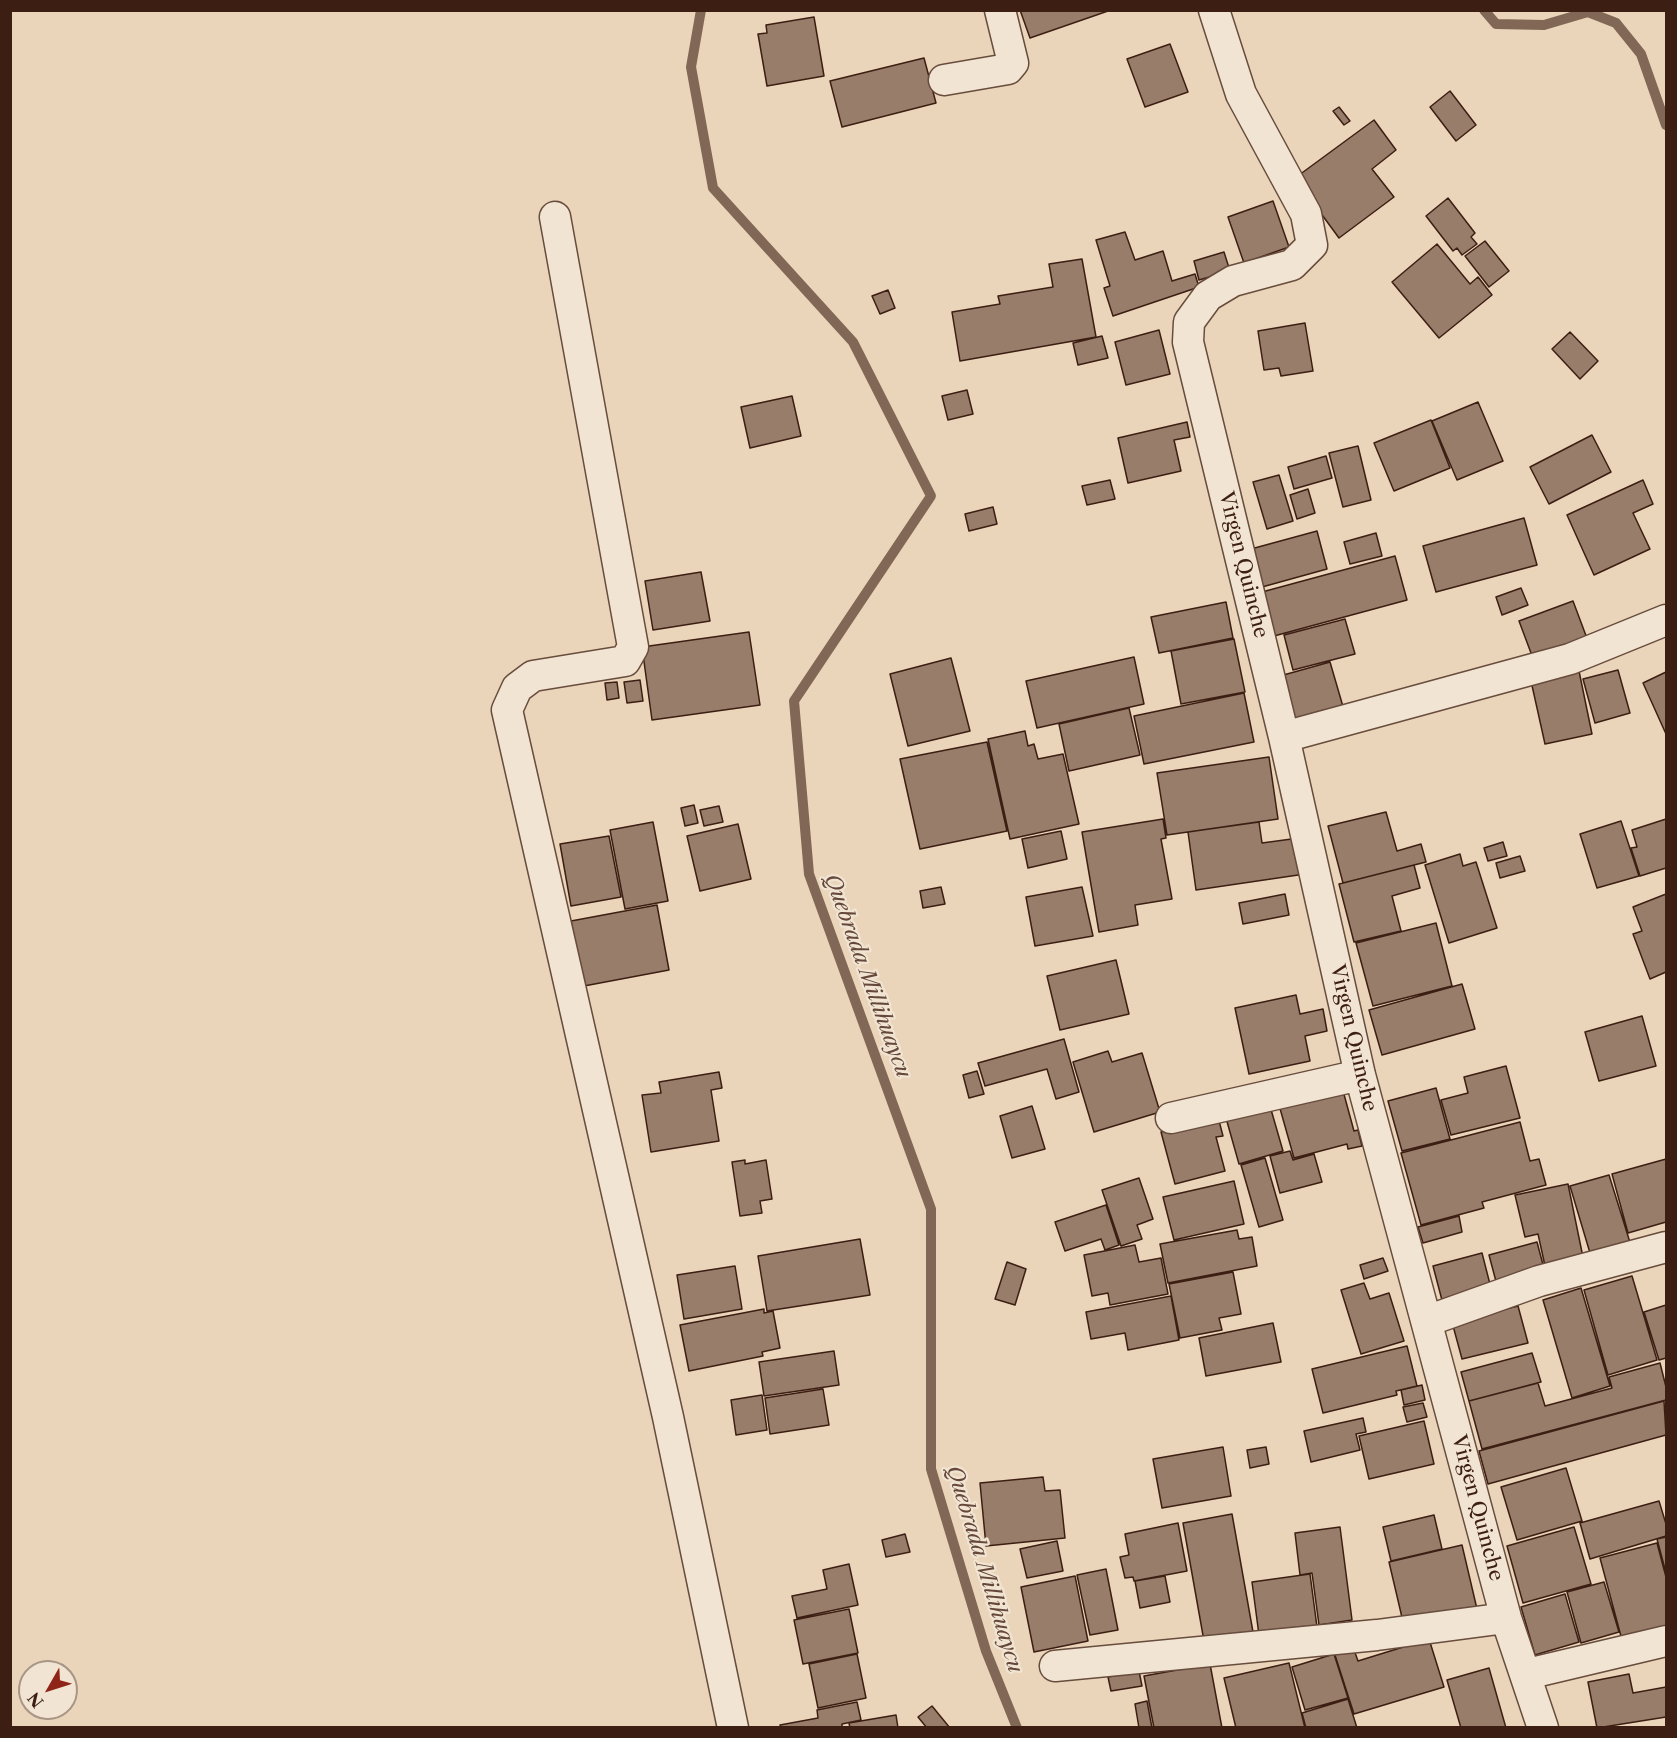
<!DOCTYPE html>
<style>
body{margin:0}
#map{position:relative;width:1677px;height:1738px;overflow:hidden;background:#ead5ba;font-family:"Libre Caslon Text",serif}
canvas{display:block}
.frame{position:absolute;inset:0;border:12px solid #3d1e13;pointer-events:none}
.north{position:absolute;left:18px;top:1660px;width:60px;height:60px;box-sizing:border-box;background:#f1e4d2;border:2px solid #a99586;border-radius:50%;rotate:231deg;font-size:16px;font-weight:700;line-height:24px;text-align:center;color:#3d1e13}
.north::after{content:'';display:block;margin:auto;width:21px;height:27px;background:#8f2418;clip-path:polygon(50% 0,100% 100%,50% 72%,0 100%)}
</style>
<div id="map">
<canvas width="1677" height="1738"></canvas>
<div class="frame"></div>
<div class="north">N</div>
</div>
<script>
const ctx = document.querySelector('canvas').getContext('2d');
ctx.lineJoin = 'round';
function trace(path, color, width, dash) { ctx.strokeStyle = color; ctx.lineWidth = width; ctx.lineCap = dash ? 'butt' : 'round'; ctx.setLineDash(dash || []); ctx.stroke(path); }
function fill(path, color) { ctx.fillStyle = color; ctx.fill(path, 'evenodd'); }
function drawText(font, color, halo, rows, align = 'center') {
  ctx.font = font + ' "Libre Caslon Text",serif'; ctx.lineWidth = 4.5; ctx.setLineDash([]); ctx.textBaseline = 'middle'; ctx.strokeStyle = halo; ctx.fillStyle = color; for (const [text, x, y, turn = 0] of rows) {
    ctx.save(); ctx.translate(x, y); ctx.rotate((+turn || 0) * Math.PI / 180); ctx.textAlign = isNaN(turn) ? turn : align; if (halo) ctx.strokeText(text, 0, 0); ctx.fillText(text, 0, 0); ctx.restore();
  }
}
trace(new Path2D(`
 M701 10 691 67 713 188 853 342 931 496 794 701 809 874 931 1209V1469L986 1651 1017 1728
 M1484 10 1496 24 1544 25 1588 12 1616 23 1641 54 1666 125`), '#816755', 10);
const building = new Path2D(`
 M1020 10H1108V11L1030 38Z
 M814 17 824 76 767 86 758 34 767 33 766 25Z
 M1170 44 1188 92 1145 107 1127 59Z
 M924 58 936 103 842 127 830 81Z
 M1450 91 1476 125 1456 141 1430 107Z
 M1339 107 1350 121 1344 125 1333 111Z
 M1374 120 1396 150 1372 169 1394 197 1339 238 1295 178Z
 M1448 198 1475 233 1471 237 1477 244 1462 255 1457 248 1453 251 1426 216Z
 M1273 201 1289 247 1244 263 1228 217Z
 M1125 232 1135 260 1163 251 1172 281 1195 274 1199 287 1113 316 1104 288 1110 286 1096 240Z
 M1485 241 1509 271 1489 287 1465 256Z
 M1437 244 1470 284 1478 277 1492 295 1439 338 1392 282Z
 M1224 252 1230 271 1199 280 1194 261Z
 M1082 259 1096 337 960 361 952 312 1000 304 998 296 1053 287 1049 264Z
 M888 290 895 308 880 314 872 296Z
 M1305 323 1313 371 1281 376 1279 368 1264 370 1258 331Z
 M1159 330 1170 374 1126 385 1115 342Z
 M1570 332 1598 361 1580 379 1552 349Z
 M1102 336 1108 358 1078 365 1073 343Z
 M967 390 973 414 948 420 942 396Z
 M792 396 801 436 750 448 741 407Z
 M1478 402 1503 461 1457 480 1432 421Z
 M1431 420 1450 468 1394 491 1374 443Z
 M1187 422 1190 437 1174 440 1181 471 1128 483 1118 438Z
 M1592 435 1611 472 1549 504 1530 467Z
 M1358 446 1371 500 1343 507 1329 453Z
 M1326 456 1332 478 1294 489 1288 467Z
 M1279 475 1293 521 1267 529 1253 482Z
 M1110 480 1115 499 1087 505 1082 486Z
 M1643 480 1653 504 1633 513 1650 549 1594 575 1567 515Z
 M1308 489 1315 513 1297 519 1290 495Z
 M993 507 997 524 969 531 965 514Z
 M1524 518 1537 565 1436 592 1423 546Z
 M1317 531 1327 569 1262 587 1251 549Z
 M1376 533 1382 556 1350 564 1344 542Z
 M1395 556 1407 600 1274 636 1262 592Z
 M701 572 710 621 653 630 645 581Z
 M1521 588 1528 605 1502 615 1496 597Z
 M1573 601 1588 641 1534 661 1519 621Z
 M1226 602 1233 638 1159 653 1151 617Z
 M1345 619 1355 654 1293 670 1284 635Z
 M749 632 760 705 652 720 642 647Z
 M1234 639 1245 692 1181 704 1171 651Z
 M1134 657 1144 704 1037 728 1026 681Z
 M951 658 970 731 908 746 890 674Z
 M1330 662 1344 710 1294 724 1280 676Z
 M1618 670 1630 713 1595 723 1583 679Z
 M1579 671 1592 734 1545 744 1531 681Z
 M1666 672V734L1643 683Z
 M640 680 643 701 627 703 624 682Z
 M617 682 619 698 607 700 605 683Z
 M1244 693 1254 742 1144 764 1134 716Z
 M1129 708 1140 755 1069 771 1059 724Z
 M1025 731 1028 746 1034 744 1038 759 1063 754 1079 824 1010 839 988 739Z
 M987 742 1007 831 920 849 900 759Z
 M1269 757 1278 819 1167 835 1157 773Z
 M694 805 698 823 685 826 681 808Z
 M719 806 723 822 704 826 700 810Z
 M1386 812 1397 851 1421 844 1426 862 1343 883 1328 826Z
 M1163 819 1166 838 1161 839 1172 899 1135 905 1138 925 1099 932 1082 832Z
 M1666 819V868L1640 876 1631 848 1637 847 1632 830Z
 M1621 821 1639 876 1597 888 1580 834Z
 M653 822 668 901 625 909 610 830Z
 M1259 822 1262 843 1299 838 1305 874 1196 890 1188 832Z
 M738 824 751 879 700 891 687 836Z
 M1061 831 1067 859 1028 868 1022 839Z
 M609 836 621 897 571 906 560 844Z
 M1503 842 1507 856 1488 861 1484 848Z
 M1460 854 1463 866 1476 862 1497 928 1449 943 1425 865Z
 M1520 856 1525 871 1500 878 1496 863Z
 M1414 865 1420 888 1392 896 1401 931 1354 942 1339 884Z
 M941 887 945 904 923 908 920 891Z
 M1082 887 1093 936 1035 946 1026 897Z
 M1285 894 1289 915 1243 924 1239 903Z
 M1666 894V972L1650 979 1633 934 1642 931 1633 907Z
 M657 905 669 970 584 986 571 921Z
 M1436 923 1452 986 1373 1006 1356 943Z
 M1116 960 1129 1014 1060 1030 1047 976Z
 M1462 984 1475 1029 1382 1055 1369 1010Z
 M1296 995 1300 1014 1323 1009 1327 1031 1305 1036 1310 1061 1249 1074 1235 1008Z
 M1642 1016 1656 1066 1599 1081 1585 1032Z
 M1064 1039 1079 1092 1056 1099 1047 1069 985 1086 978 1063Z
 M1108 1051 1112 1062 1142 1053 1160 1112 1094 1132 1073 1062Z
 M1506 1066 1520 1118 1451 1135 1441 1100 1468 1093 1464 1077Z
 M977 1071 984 1094 969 1098 963 1075Z
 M719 1072 722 1088 711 1090 719 1141 651 1152 642 1095 661 1093 659 1082Z
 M1342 1087 1354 1131 1358 1130 1362 1146 1348 1149 1347 1144 1294 1158 1279 1105Z
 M1436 1088 1450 1139 1402 1151 1388 1101Z
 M1032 1106 1045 1149 1012 1158 1000 1116Z
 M1270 1106 1283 1151 1239 1164 1226 1118Z
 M1218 1117 1223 1136 1216 1137 1225 1171 1175 1184 1161 1132Z
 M1520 1122 1530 1161 1539 1159 1546 1185 1482 1202 1484 1208 1421 1225 1401 1153Z
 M1290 1151 1293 1160 1314 1154 1322 1182 1280 1193 1270 1156Z
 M1265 1158 1283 1220 1259 1227 1241 1165Z
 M1666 1159V1222L1628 1233 1612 1174Z
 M745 1160V1164L766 1160 772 1199 760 1201 762 1213 740 1216 732 1162Z
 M1609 1175 1633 1252 1593 1263 1570 1186Z
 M1139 1178 1153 1219 1137 1225 1142 1239 1121 1246 1102 1190Z
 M1234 1181 1244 1224 1174 1240 1163 1197Z
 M1568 1184 1585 1267 1547 1275 1538 1234 1525 1237 1515 1195Z
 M1106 1205 1119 1245 1105 1250 1101 1239 1065 1251 1055 1222Z
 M1459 1216 1462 1232 1423 1243 1418 1227Z
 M1237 1230 1239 1239 1252 1237 1257 1266 1168 1283 1160 1244Z
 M860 1239 870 1295 767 1311 758 1256Z
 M1537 1242 1546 1276 1498 1289 1489 1255Z
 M1135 1245 1139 1262 1161 1258 1168 1294 1110 1305 1108 1293 1092 1296 1084 1255Z
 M1482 1253 1492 1292 1443 1304 1433 1266Z
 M1383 1258 1388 1271 1364 1279 1360 1265Z
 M1007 1262 1026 1269 1015 1305 995 1299Z
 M735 1266 742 1309 684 1319 677 1275Z
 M1233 1272 1241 1314 1219 1318 1222 1330 1180 1338 1169 1284Z
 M1632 1276 1657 1360 1608 1375 1584 1290Z
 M1364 1283 1370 1299 1389 1293 1404 1341 1361 1354 1341 1290Z
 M1581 1288 1610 1386 1572 1398 1543 1300Z
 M1171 1296 1179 1340 1128 1350 1125 1333 1091 1339 1086 1312Z
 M1666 1305V1358L1659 1360 1644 1312Z
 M1518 1306 1528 1343 1462 1359 1452 1322Z
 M764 1309V1313L773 1311 780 1348 762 1352 763 1356 689 1371 680 1325Z
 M1273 1323 1281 1362 1206 1376 1199 1338Z
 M1407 1346 1417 1386 1396 1391 1397 1395 1323 1413 1312 1369Z
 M834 1351 839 1385 764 1396 759 1362Z
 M1532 1353 1541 1382 1469 1401 1461 1372Z
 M1660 1363 1666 1387V1400L1482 1449 1469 1401 1538 1383 1545 1406 1612 1388 1609 1377Z
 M1422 1385 1425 1400 1404 1405 1401 1390Z
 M823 1389 829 1425 770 1434 765 1398Z
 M762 1395 767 1430 736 1435 731 1400Z
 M1664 1401 1666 1435 1488 1484 1479 1451Z
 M1423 1403 1427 1417 1407 1422 1403 1407Z
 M1363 1418 1366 1432 1356 1434 1360 1450 1311 1462 1304 1431Z
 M1424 1421 1434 1464 1369 1479 1359 1436Z
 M1223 1447 1231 1496 1162 1508 1153 1459Z
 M1266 1447 1269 1464 1250 1468 1247 1450Z
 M1566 1468 1582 1521 1517 1540 1501 1487Z
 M1043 1477 1045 1491 1060 1490 1065 1538 986 1546 980 1483Z
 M1659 1501 1666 1524V1536L1590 1559 1580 1523Z
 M1232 1514 1253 1632 1204 1641 1183 1523Z
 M1434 1515 1442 1549 1391 1561 1383 1527Z
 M1178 1523 1187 1571 1134 1581 1133 1577 1125 1578 1120 1557 1129 1555 1125 1534Z
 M1340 1527 1352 1620 1319 1625 1312 1573 1300 1575 1295 1533Z
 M1574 1527 1591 1584 1523 1603 1507 1546Z
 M905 1534 910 1552 886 1557 882 1540Z
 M1666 1537V1573L1657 1539Z
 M1057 1541 1063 1571 1027 1578 1020 1549Z
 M1657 1543 1666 1577V1628L1622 1640 1600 1558Z
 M1462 1545 1477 1609 1404 1626 1389 1562Z
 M849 1564 858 1605 797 1618 792 1596 827 1589 823 1570Z
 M1106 1569 1118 1630 1090 1635 1077 1575Z
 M1310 1574 1317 1627 1259 1635 1252 1582Z
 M1075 1576 1088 1641 1034 1652 1021 1587Z
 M1165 1576 1170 1602 1140 1608 1135 1581Z
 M1604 1582 1619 1632 1581 1643 1567 1592Z
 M1565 1594 1579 1642 1535 1655 1521 1607Z
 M849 1609 858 1653 803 1664 794 1620Z
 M1429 1639 1444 1687 1354 1714 1334 1652 1353 1647 1358 1661Z
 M857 1654 866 1698 818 1708 809 1664Z
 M1334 1654 1348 1698 1305 1710 1292 1667Z
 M1289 1663 1305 1728H1236L1224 1678Z
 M1210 1664 1222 1728H1154L1144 1676Z
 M1489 1668 1506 1728H1461L1447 1680Z
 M1139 1671 1142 1686 1111 1691 1108 1677Z
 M1629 1674 1633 1693 1666 1687V1717L1597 1728 1588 1682Z
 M1348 1699 1357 1728H1306L1302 1713Z
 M1147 1701 1152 1728H1139L1135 1704Z
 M857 1702 861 1720 842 1724V1728H781L780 1725 818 1718 817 1710Z
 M932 1706 950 1728H927L918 1717Z
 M896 1715 898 1728H850L849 1723Z`);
fill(building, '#977d6a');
trace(building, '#3d1e13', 1.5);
const minor = new Path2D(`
 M1214 10 1241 94 1306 214 1312 245 1292 265 1233 281 1208 296 1189 322 1188 342 1284 737 1360 1075 1506 1618 1543 1728
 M944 80 1008 69 1013 63 1000 10
 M555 217 633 647 625 661 533 676 517 688 507 710 668 1417 733 1728
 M1284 737 1570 659 1666 620
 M1171 1118 1360 1075
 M1427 1321 1539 1281 1666 1247
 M1055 1666 1377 1635 1506 1618
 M1527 1674 1666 1641`);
trace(minor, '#684c3d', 33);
trace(minor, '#f1e4d2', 30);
drawText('20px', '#3d1e13', '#f1e4d2', [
 ["Virgen Quinche",1243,565,76],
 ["Virgen Quinche",1353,1038,77],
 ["Virgen Quinche",1477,1508,75]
]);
drawText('italic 21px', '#65483a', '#f1e4d2', [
 ["Quebrada Millihuaycu",867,976,70],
 ["Quebrada Millihuaycu",984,1569,73]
]);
</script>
